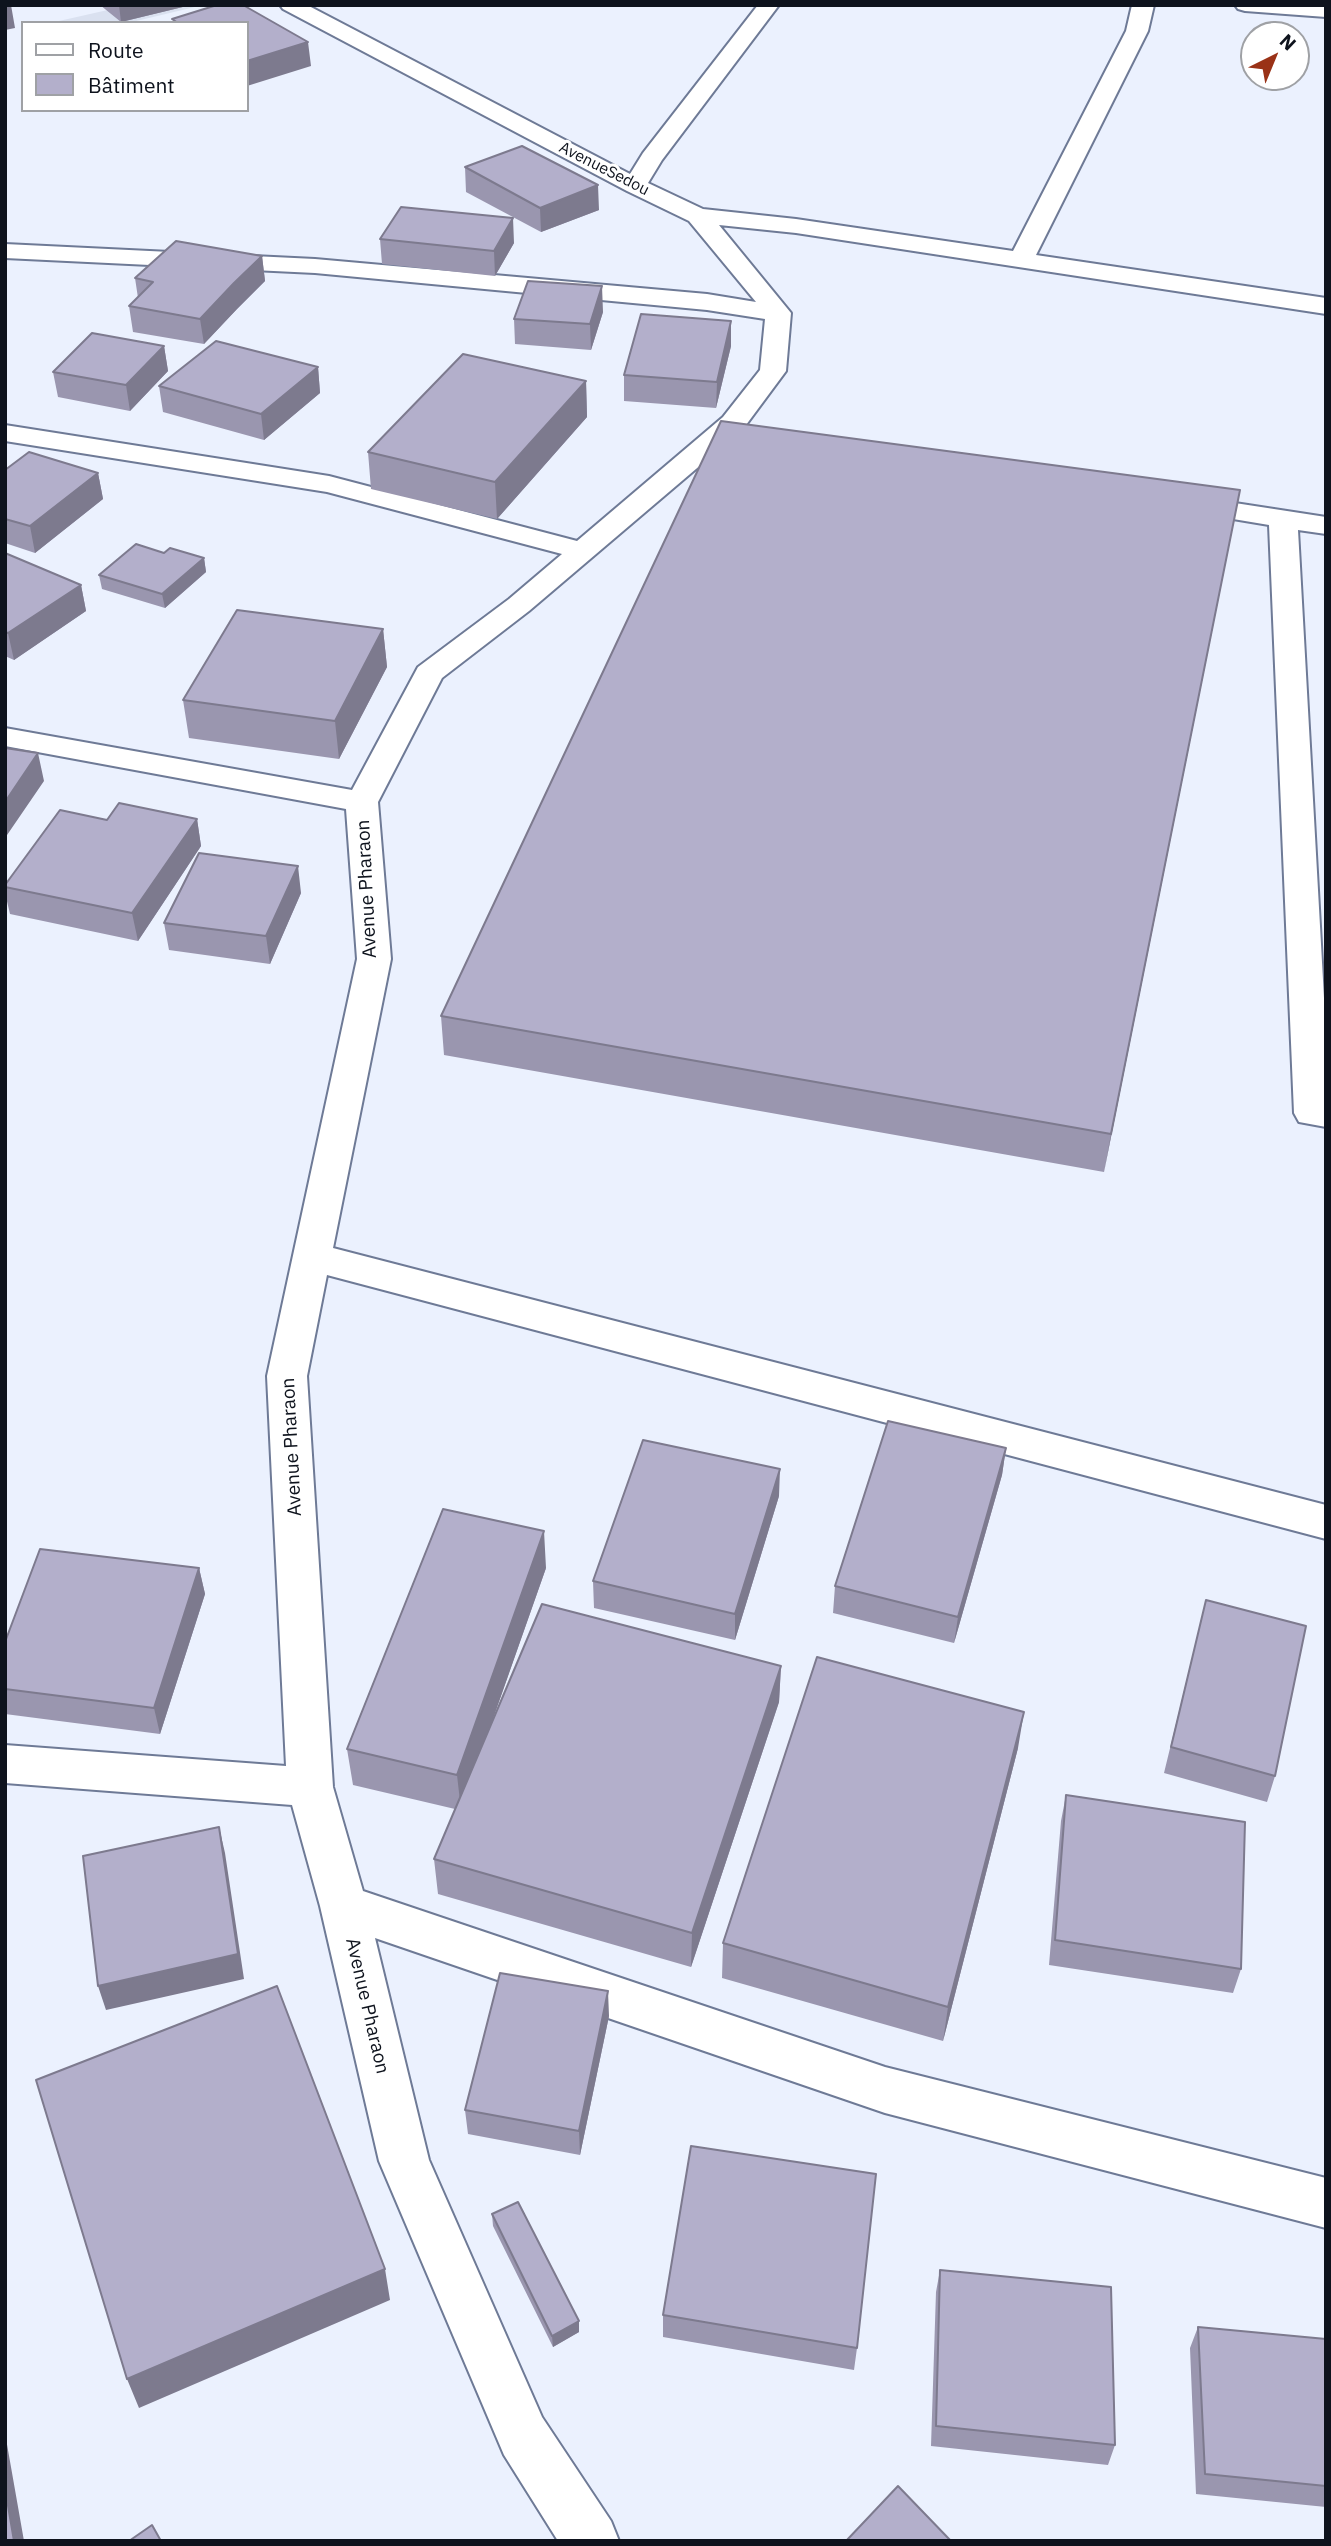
<!DOCTYPE html>
<meta charset="utf-8">
<style>
body{margin:0}
#map{position:relative;width:1331px;height:2546px;overflow:hidden;background:#ebf1fe;font-family:"IBM Plex Sans",sans-serif}
canvas{display:block}
.frame{position:absolute;inset:0;border:7px solid #0e131d;pointer-events:none}
.legend{position:absolute;left:21px;top:21px;width:228px;height:91px;box-sizing:border-box;background:#fff;border:2px solid #9fa1a5;margin:0;padding:9px 12px;list-style:none;font-size:21px;color:#0e131d}
.legend li{display:flex;align-items:center;gap:14px;height:35px}
.legend b{width:35px;border:2px solid #9fa1a5}
.north{position:absolute;left:1240px;top:21px;width:70px;height:70px;box-sizing:border-box;background:#fff;border:2px solid #9fa1a5;border-radius:50%;rotate:43deg;font-size:19px;font-weight:700;line-height:28px;text-align:center;color:#0e131d}
.north::after{content:'';display:block;margin:auto;width:24px;height:32px;background:#9a3217;clip-path:polygon(50% 0,100% 100%,50% 72%,0 100%)}
</style>
<div id="map">
<canvas width="1331" height="2546"></canvas>
<div class="frame"></div>
<ul class="legend">
<li><b style="height:9px;background:#fff"></b>Route</li>
<li><b style="height:19px;background:#b3afcb"></b>Bâtiment</li>
</ul>
<div class="north">N</div>
</div>
<script>
const ctx = document.querySelector('canvas').getContext('2d');
ctx.lineJoin = 'round';
function fill(path, color) { ctx.fillStyle = color; ctx.fill(path, 'evenodd'); }
function trace(path, color, width, dash) { ctx.strokeStyle = color; ctx.lineWidth = width; ctx.lineCap = dash ? 'butt' : 'round'; ctx.setLineDash(dash || []); ctx.stroke(path); }
function drawText(font, color, halo, rows, align = 'center') {
  ctx.font = font + ' "IBM Plex Sans",sans-serif'; ctx.lineWidth = 6; ctx.setLineDash([]); ctx.textBaseline = 'middle'; ctx.strokeStyle = halo; ctx.fillStyle = color; for (const [text, x, y, turn = 0] of rows) {
    ctx.save(); ctx.translate(x, y); ctx.rotate((+turn || 0) * Math.PI / 180); ctx.textAlign = isNaN(turn) ? turn : align; if (halo) ctx.strokeText(text, 0, 0); ctx.fillText(text, 0, 0); ctx.restore();
  }
}
fill(new Path2D(`
 M130 5 199 6 128 23H50Z`), '#dae1f0');
const street = new Path2D(`
 M280 5H307L630 174 643 153 758 5H779L662 160 648 183 703 209 796 219 1013 251 1126 31 1132 5H1154L1148 31 1036 255 1326 298V314L796 233 719 225 791 313 786 371 743 429 529 611 442 678 378 802 391 959 333 1248 1326 1505V1539L327 1275 307 1376 333 1787 363 1891 885 2067 1326 2178V2228L885 2113 375 1938 429 2160 542 2417 611 2521 619 2541H558L504 2455 379 2161 320 1906 292 1805 5 1783V1745L286 1766 267 1376 357 959 346 809 5 746V728L352 790 418 667 509 599 562 554 327 492 5 441V425L329 476 577 541 723 417 760 370 765 319 707 310 315 273 5 258V244L315 259 707 294 756 302 689 221 627 191 283 9Z
 M1235 5H1326V17L1245 11 1238 9Z
 M1183 495 1326 517V534L1298 530 1326 1034V1127L1299 1122 1294 1113 1269 525 1173 509 1169 503 1173 497Z`);
trace(street, '#6e7a96', 4);
fill(street, '#fff');
fill(new Path2D(`
 M100 5H191L121 22Z
 M465 167 599 210 541 232 466 192Z
 M380 239 514 243 495 276 382 264Z
 M262 256 265 281 237 309 204 344 133 332 129 306 138 298 135 278Z
 M603 312 591 350 515 344 514 319Z
 M731 321V346L716 408 624 401V375Z
 M164 346 168 371 130 411 58 397 53 372Z
 M318 367 320 393 264 440 163 412 159 386Z
 M586 381 587 417 497 519 371 489 368 452Z
 M5 470 98 473 103 499 35 553 5 543Z
 M1233 526 1104 1172 444 1055 441 1016Z
 M5 553 81 585 86 611 14 660 5 656Z
 M164 553 204 558 206 572 165 608 102 589 99 575Z
 M383 629 387 667 339 759 189 738 183 700Z
 M197 819 201 846 138 941 10 914 5 893V887Z
 M301 893 270 964 169 950 164 923Z
 M1006 1448 1002 1475 954 1643 833 1613 835 1586Z
 M779 1496 735 1640 594 1608 593 1581Z
 M199 1568 205 1594 160 1734 5 1714V1642Z
 M546 1568 493 1718 781 1666 779 1702 691 1967 438 1894 434 1859 455 1809 353 1785 347 1749Z
 M1206 1600 1275 1776 1267 1802 1164 1773Z
 M1018 1748 943 2041 722 1978 723 1943Z
 M1066 1795 1241 1969 1233 1993 1049 1965 1061 1821Z
 M609 2016 580 2155 468 2134 465 2110Z
 M492 2214 579 2332 553 2347 493 2226Z
 M940 2270 1115 2445 1108 2465 931 2446 936 2292Z
 M663 2315 857 2348 854 2370 663 2337Z
 M1198 2327 1326 2339V2507L1196 2494 1190 2348Z`), '#9a96af');
fill(new Path2D(`
 M11 5 15 28 5 30V6Z
 M119 5H191L121 22Z
 M308 42 311 66 247 86V61Z
 M598 185 599 210 541 232 540 208Z
 M513 218 514 243 495 276 494 251Z
 M262 256 265 281 237 309 204 344 200 319 234 283Z
 M602 286 603 312 591 350 590 324Z
 M731 321V346L716 408 717 382Z
 M164 346 168 371 130 411 126 385Z
 M318 367 320 393 264 440 261 414Z
 M586 381 587 417 497 519 495 482Z
 M98 473 103 499 35 553 30 526Z
 M1240 490 1233 526 1104 1172 1111 1134Z
 M204 558 206 572 165 608 162 594Z
 M81 585 86 611 14 660 8 633Z
 M383 629 387 667 339 759 335 721Z
 M38 753 44 781 5 838V802Z
 M197 819 201 846 138 941 132 913Z
 M298 866 301 893 270 964 266 936Z
 M1006 1448 1002 1475 954 1643 958 1617Z
 M780 1469 779 1496 735 1640V1614Z
 M544 1531 546 1568 461 1810 457 1775Z
 M199 1568 205 1594 160 1734 154 1708Z
 M781 1666 779 1702 691 1967 692 1933Z
 M1024 1712 1018 1748 943 2041 948 2007Z
 M219 1827 225 1853 244 1979 106 2010 98 1986Z
 M608 1991 609 2016 580 2155 579 2131Z
 M385 2269 390 2300 139 2408 127 2379Z
 M579 2321V2332L553 2347 552 2336Z
 M5 2433 24 2541H14L5 2488Z`), '#7d7a8e');
const building = new Path2D(`
 M217 5H243L308 42 247 61V23H178L172 19Z
 M522 146 598 185 540 208 465 167Z
 M401 207 513 218 494 251 380 239Z
 M176 241 262 256 234 283 200 319 129 306 153 282 135 278Z
 M528 281 602 286 590 324 514 319Z
 M641 314 731 321 717 382 624 375Z
 M92 333 164 346 126 385 53 372Z
 M216 341 318 367 261 414 159 386Z
 M463 354 586 381 495 482 368 452Z
 M721 421 1240 490 1111 1134 441 1016Z
 M29 452 98 473 30 526 5 519V470Z
 M136 544 164 553 170 548 204 558 162 594 99 575Z
 M5 553 81 585 8 633 5 632Z
 M237 610 383 629 335 721 183 700Z
 M5 748 38 753 5 802Z
 M119 803 197 819 132 913 5 887V885L60 810 107 820Z
 M199 853 298 866 266 936 164 923Z
 M888 1421 1006 1448 958 1617 835 1586Z
 M643 1440 780 1469 735 1614 593 1581Z
 M443 1509 544 1531 457 1775 347 1749Z
 M40 1549 199 1568 154 1708 5 1689V1642Z
 M1206 1600 1306 1626 1275 1776 1171 1747Z
 M542 1604 781 1666 692 1933 434 1859Z
 M817 1657 1024 1712 948 2007 723 1943Z
 M1066 1795 1245 1822 1241 1969 1055 1940Z
 M219 1827 238 1954 98 1986 83 1856Z
 M500 1973 608 1991 579 2131 465 2110Z
 M277 1986 385 2269 127 2379 36 2080Z
 M691 2146 876 2174 857 2348 663 2315Z
 M518 2202 579 2321 552 2336 492 2214Z
 M940 2270 1111 2287 1115 2445 936 2426Z
 M1198 2327 1326 2339V2486L1205 2474Z
 M898 2486 951 2541H846Z
 M5 2488 14 2541H5Z
 M152 2525 161 2541H129Z`);
fill(building, '#b3afcb');
trace(building, '#7d7a8e', 2);
drawText('16px', '#0e131d', '#fff', [
 ["AvenueSedou",604,169,27]
]);
drawText('19px', '#0e131d', '#fff', [
 ["Avenue Pharaon",367,889,-93],
 ["Avenue Pharaon",292,1447,-93],
 ["Avenue Pharaon",367,2006,77]
]);
</script>
